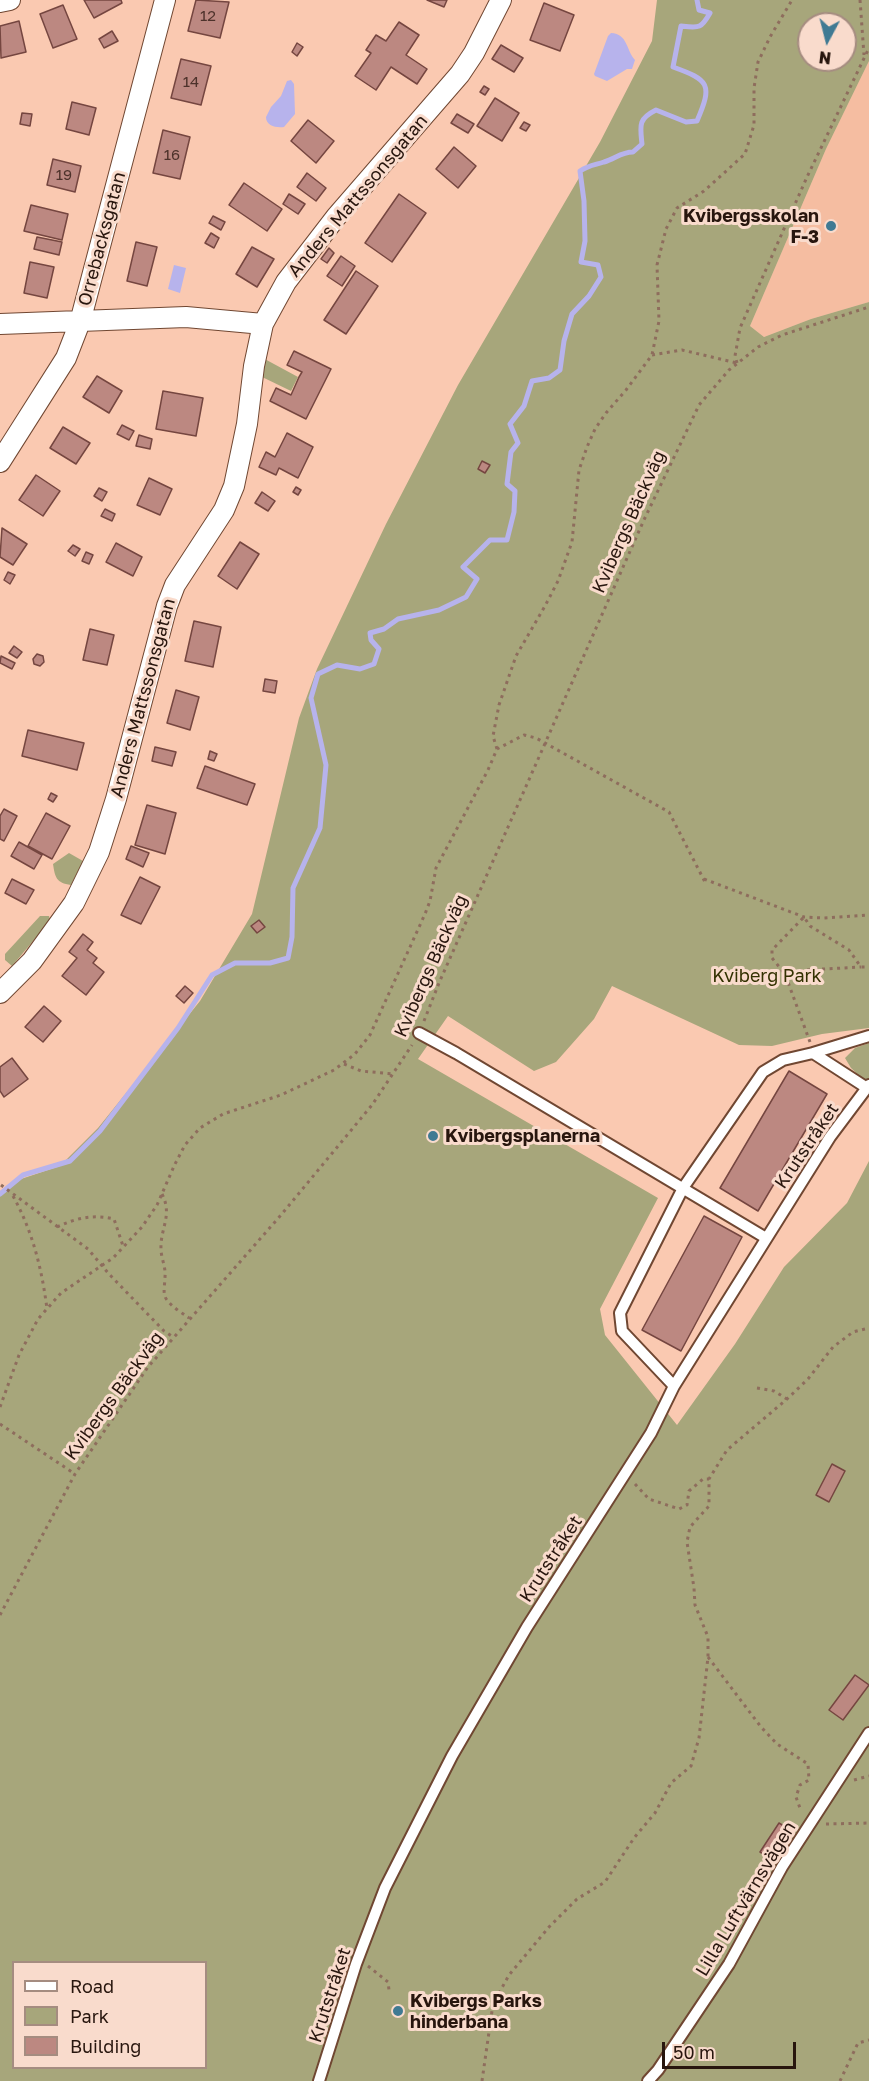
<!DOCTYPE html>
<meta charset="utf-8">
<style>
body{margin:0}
#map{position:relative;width:869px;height:2081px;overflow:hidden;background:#fac9b1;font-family:"Golos Text",sans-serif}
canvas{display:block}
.legend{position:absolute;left:12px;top:1961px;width:195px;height:108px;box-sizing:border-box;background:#f9dbcc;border:2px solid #a58c80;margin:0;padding:8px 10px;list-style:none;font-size:18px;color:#28160e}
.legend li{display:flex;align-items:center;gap:12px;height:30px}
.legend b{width:30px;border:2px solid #a58c80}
.north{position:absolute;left:797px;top:12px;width:60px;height:60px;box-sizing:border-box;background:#f9dbcc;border:2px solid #a58c80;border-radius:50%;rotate:187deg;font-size:16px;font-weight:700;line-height:24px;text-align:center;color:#28160e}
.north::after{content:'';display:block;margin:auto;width:21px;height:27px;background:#407a93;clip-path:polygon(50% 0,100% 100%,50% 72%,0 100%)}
.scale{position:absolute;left:662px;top:2042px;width:134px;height:27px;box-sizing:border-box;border:3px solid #28160e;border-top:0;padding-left:8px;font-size:18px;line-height:21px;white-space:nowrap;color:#28160e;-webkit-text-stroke:4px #f9dbcc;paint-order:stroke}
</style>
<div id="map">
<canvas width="869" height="2081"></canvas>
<ul class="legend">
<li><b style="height:8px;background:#fff"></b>Road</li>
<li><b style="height:16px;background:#a7a67b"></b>Park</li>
<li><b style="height:16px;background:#bc8881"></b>Building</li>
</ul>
<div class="north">N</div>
<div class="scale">50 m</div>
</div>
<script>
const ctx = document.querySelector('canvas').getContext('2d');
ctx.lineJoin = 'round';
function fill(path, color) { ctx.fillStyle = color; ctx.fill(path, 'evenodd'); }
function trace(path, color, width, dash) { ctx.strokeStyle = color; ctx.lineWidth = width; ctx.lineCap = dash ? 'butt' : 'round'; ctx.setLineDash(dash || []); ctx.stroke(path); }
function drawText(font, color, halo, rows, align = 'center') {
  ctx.font = font + ' "Golos Text",sans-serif'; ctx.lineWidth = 6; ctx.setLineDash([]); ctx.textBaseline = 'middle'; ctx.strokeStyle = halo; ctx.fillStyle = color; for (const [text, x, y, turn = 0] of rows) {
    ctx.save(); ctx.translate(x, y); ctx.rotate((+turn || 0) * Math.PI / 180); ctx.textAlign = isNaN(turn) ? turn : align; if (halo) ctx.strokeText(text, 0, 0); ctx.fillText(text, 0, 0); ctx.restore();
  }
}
fill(new Path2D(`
 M869 61V302L811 319 764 337 750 326 826 149Z`), '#f5bda1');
fill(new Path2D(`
 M657 0H869V61L826 149 750 326 764 337 811 319 869 302V1028L822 1034 772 1046 739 1045 612 986 594 1019 556 1062 534 1071 448 1016 418 1059 658 1198 600 1309 605 1335 677 1425 735 1344 784 1267 847 1203 869 1161V2081H0V1196L21 1179 60 1166 98 1128 200 1001 252 914 299 718 317 669 386 524 458 385 600 142 652 41ZM809 24H845V60H809ZM14 1962H206V2068H14Z
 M261 357 298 377 291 391 258 375Z
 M69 853 83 861 71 885C56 883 55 877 53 864Z
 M40 916H49L50 921 12 966 5 960V954Z
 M869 1043V1082H866L851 1068 845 1058 855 1048Z`), '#a7a67b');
fill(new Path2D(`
 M611 33C628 34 626 50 635 60L632 69H627L607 81 595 76 594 74 608 36Z
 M291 80 294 84 295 114 284 127C276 128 266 126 266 117L271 107 281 96 287 81Z
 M174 265 186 268 180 293 168 289Z`), '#b7b3ec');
trace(new Path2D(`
 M0 1194 23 1175 70 1161 100 1131 178 1028 212 975 235 963H270L288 958 292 937 293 888 320 828 326 765 311 698 318 674 337 665 360 669 374 664 379 649 371 640 370 633 384 629 398 619 439 610 466 597 477 579 463 567 490 540H507L514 512 515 491 507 484 511 452 518 443 510 424 524 406 532 381 549 378 560 370 564 341 572 314 589 296 601 277 598 265 581 262 585 241 584 201 580 171C589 165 595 165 604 162 615 159 621 152 633 152L642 144C640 125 638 119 656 110L686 122 697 121C713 84 709 80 673 67L681 26C699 28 701 29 710 13L699 10 697 0`), '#b7b3ec', 5);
const building = new Path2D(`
 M84 0H121L122 3 94 18Z
 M196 0 229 2 220 38 188 31Z
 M427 0H447L444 7Z
 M544 3 574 15 560 51 530 40Z
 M63 5 77 39 53 48 40 14Z
 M19 21 26 52 1 58 0 26Z
 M399 22 419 35 406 55 427 69 417 84 391 67 376 90 355 76 371 53 366 50 376 35 386 41Z
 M112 31 118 41 104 48 99 39Z
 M297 43 303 47 297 56 292 52Z
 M501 45 523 58 514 72 492 59Z
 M181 59 211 66 201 105 171 98Z
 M484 86 489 89 485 95 480 92Z
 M495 98 519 113 502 141 477 126Z
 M72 102 96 108 89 135 66 129Z
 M22 113 32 114 30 126 20 124Z
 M457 114 474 124 468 133 451 123Z
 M308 120 334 141 316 163 291 141Z
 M524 122 530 125 526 131 520 128Z
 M163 130 190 137 180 179 153 173Z
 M454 147 476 166 458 188 436 169Z
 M53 159 81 166 75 192 47 185Z
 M307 173 326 188 316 201 297 187Z
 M244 183 282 209 267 231 229 205Z
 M289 194 305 204 298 214 283 204Z
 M399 194 426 213 392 262 365 243Z
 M31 205 68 214 62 240 24 231Z
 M213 216 225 222 221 230 209 223Z
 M211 233 219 238 214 248 205 243Z
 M37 237 62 242 59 255 34 249Z
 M136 242 157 247 147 286 127 281Z
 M252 247 274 259 257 287 236 274Z
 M329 248 334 253 327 263 321 259Z
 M341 256 355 266 342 286 327 276Z
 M30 262 54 267 47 298 24 293Z
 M356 271 378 286 346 334 324 320Z
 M294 351 331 369 306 419 270 401 276 388 291 395 299 377 302 372 287 365Z
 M97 376 122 391 109 413 83 397Z
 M163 391 203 398 196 436 156 429Z
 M122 425 134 431 129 440 117 434Z
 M63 427 90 443 76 464 50 448Z
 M287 433 313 447 298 478 279 468 276 475 259 467 266 452 275 457Z
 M139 435 152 439 150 449 136 446Z
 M482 461 490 465 485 473 478 469Z
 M36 475 60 491 43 516 19 500Z
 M149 478 172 489 160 515 137 505Z
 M296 487 301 490 298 495 293 492Z
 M99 488 107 492 102 501 94 496Z
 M262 492 275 501 268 511 255 503Z
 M105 509 115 514 112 521 101 516Z
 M2 528 27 544 13 565 0 557Z
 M240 542 259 554 237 589 218 576Z
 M116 543 142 557 133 576 106 562Z
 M73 545 80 549 75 556 68 551Z
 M86 552 93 555 89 564 82 561Z
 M8 572 15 575 10 584 4 580Z
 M194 621 221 627 213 667 185 661Z
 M90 629 114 635 107 665 83 660Z
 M14 646 22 652 17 658 9 653Z
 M37 654 43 656 44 662 40 666 34 664 33 659Z
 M1 656 15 663 12 669 0 663Z
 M265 679 277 681 275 693 263 691Z
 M176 690 199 697 190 730 167 723Z
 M28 730 84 743 77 770 22 756Z
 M155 747 176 752 172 766 152 761Z
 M210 751 217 754 214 761 208 759Z
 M205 766 255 784 247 805 197 788Z
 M51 793 57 796 53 802 48 799Z
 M147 805 176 813 165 854 135 845Z
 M4 809 17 816 4 841 0 839V816Z
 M46 813 70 826 52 859 28 846Z
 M19 842 42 855 34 869 11 856Z
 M131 846 149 853 143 867 126 859Z
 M140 877 160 887 141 924 121 915Z
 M12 879 34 890 26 904 5 893Z
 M259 920 265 927 257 933 251 926Z
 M83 934 93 942 87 950 97 958 93 963 104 972 86 995 62 976 77 958 69 952Z
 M185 986 193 993 184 1003 176 996Z
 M44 1006 61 1021 43 1042 25 1027Z
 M12 1058 28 1079 4 1097 0 1091V1067Z
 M789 1071 827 1094 758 1211 720 1188Z
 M704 1216 742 1237 681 1351 642 1330Z
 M832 1464 845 1471 829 1502 816 1495Z
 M855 1675 869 1685 843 1720 829 1710Z
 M779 1823 792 1831 773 1860 760 1852Z`);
fill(building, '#bc8881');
trace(building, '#754640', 1.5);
const service = new Path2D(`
 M419 1033 456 1053 766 1238
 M813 1053 869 1036
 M674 1386 622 1331 620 1313 683 1188 763 1072 783 1060 813 1053 867 1088
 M319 2081 356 1964 385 1888 452 1756 527 1627 651 1433 674 1386 830 1137 869 1085
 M648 2081 658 2070 729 1964 782 1867 869 1733`);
const minor = new Path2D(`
 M0 2 10 0
 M0 324 186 317 263 324
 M0 462 66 358 80 322 165 0
 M0 993 32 961 74 903 99 852 116 799 167 606 175 585 224 510 234 486 247 424 254 366 263 324 286 282 336 217 460 74 474 53 501 0`);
trace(service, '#704732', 14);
trace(minor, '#704732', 22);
trace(new Path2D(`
 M860 0 864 55
 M652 355 682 350 737 363
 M737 363 735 356 740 328 807 177 869 48
 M497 749 493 736 499 705 516 656 545 606 558 581 572 542 579 470 587 447 595 429 606 413 626 390 652 355 659 321 657 265 666 229 677 208 704 191 745 154 754 125V88L758 62 770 37 792 0
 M704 879 804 917 824 918 869 915
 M785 974 806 970 861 967
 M424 1021 439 983 643 522 699 405 729 370 758 347 782 335 869 307
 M810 1042 785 974 772 958V950L804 917 810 926 849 950 861 967H869
 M344 1064 361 1071 394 1074
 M1 1185 88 1249 109 1274 164 1331 173 1337
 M162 1194C173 1215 160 1229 161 1249 161 1258 166 1267 165 1277 165 1285 162 1294 167 1300 172 1307 182 1313 189 1318
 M13 1196C33 1232 42 1270 47 1309
 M57 1227C76 1218 93 1214 114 1219L123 1246
 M757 1388 774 1391 787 1399
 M0 1407 19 1355 38 1319 61 1293 113 1258 142 1227 157 1205 175 1164 185 1145 200 1128 223 1114 281 1095 334 1070 355 1054 370 1035 425 914 430 901 436 868 488 770 497 749 524 735 536 738 669 812 706 884
 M0 1424 75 1474
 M635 1484 649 1499 679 1509 687 1505 689 1491 703 1479H709
 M0 1615 75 1474 148 1367 281 1215 372 1105 412 1045
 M708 1657 761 1727 777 1744 808 1764 809 1780 800 1785 796 1797 801 1811
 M854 1780 869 1776
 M826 1824 869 1823
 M368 1966 388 1982 389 1990
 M482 2081 493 2004 509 1975 549 1927 577 1899 605 1882 634 1838 655 1813 671 1783 691 1766 699 1738 708 1657V1637L695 1605 694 1588 687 1542 690 1527 709 1506V1479L727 1450 787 1399 808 1379 833 1347 853 1332 869 1328
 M840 2081 858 2043 869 2040`), '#8e6d5d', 3, [3, 4.5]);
trace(service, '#fff', 10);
trace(minor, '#fff', 20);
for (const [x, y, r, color] of [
 [831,226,6,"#407a93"],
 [433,1136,6,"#407a93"],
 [398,2011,6,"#407a93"]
]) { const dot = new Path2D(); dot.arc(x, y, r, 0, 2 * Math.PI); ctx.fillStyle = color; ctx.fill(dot); trace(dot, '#f9dbcc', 2); }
drawText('15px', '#4d322b', null, [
 ["12",208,16],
 ["14",191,82],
 ["16",172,155],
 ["19",64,175]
]);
drawText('18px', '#28160e', '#f9dbcc', [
 ["Anders Mattssonsgatan",358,196,-50],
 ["Orrebacksgatan",102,239,-75],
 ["Kvibergs Bäckväg",629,522,-66],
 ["Anders Mattssonsgatan",143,698,-75],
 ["Kvibergs Bäckväg",431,966,-66],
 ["Krutstråket",807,1146,-56],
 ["Kvibergs Bäckväg",114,1396,-54],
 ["Krutstråket",551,1559,-57],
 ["Lilla Luftvärnsvägen",746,1899,-59],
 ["Krutstråket",330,1995,-72]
]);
drawText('bold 18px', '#28160e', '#f9dbcc', [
 ["Kvibergsskolan",819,216,"right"],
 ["F-3",819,237,"right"],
 ["Kvibergsplanerna",445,1136],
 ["Kvibergs Parks",410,2001],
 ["hinderbana",410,2022]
], 'left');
drawText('18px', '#333100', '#f9dbcc', [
 ["Kviberg Park",767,976]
]);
</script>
